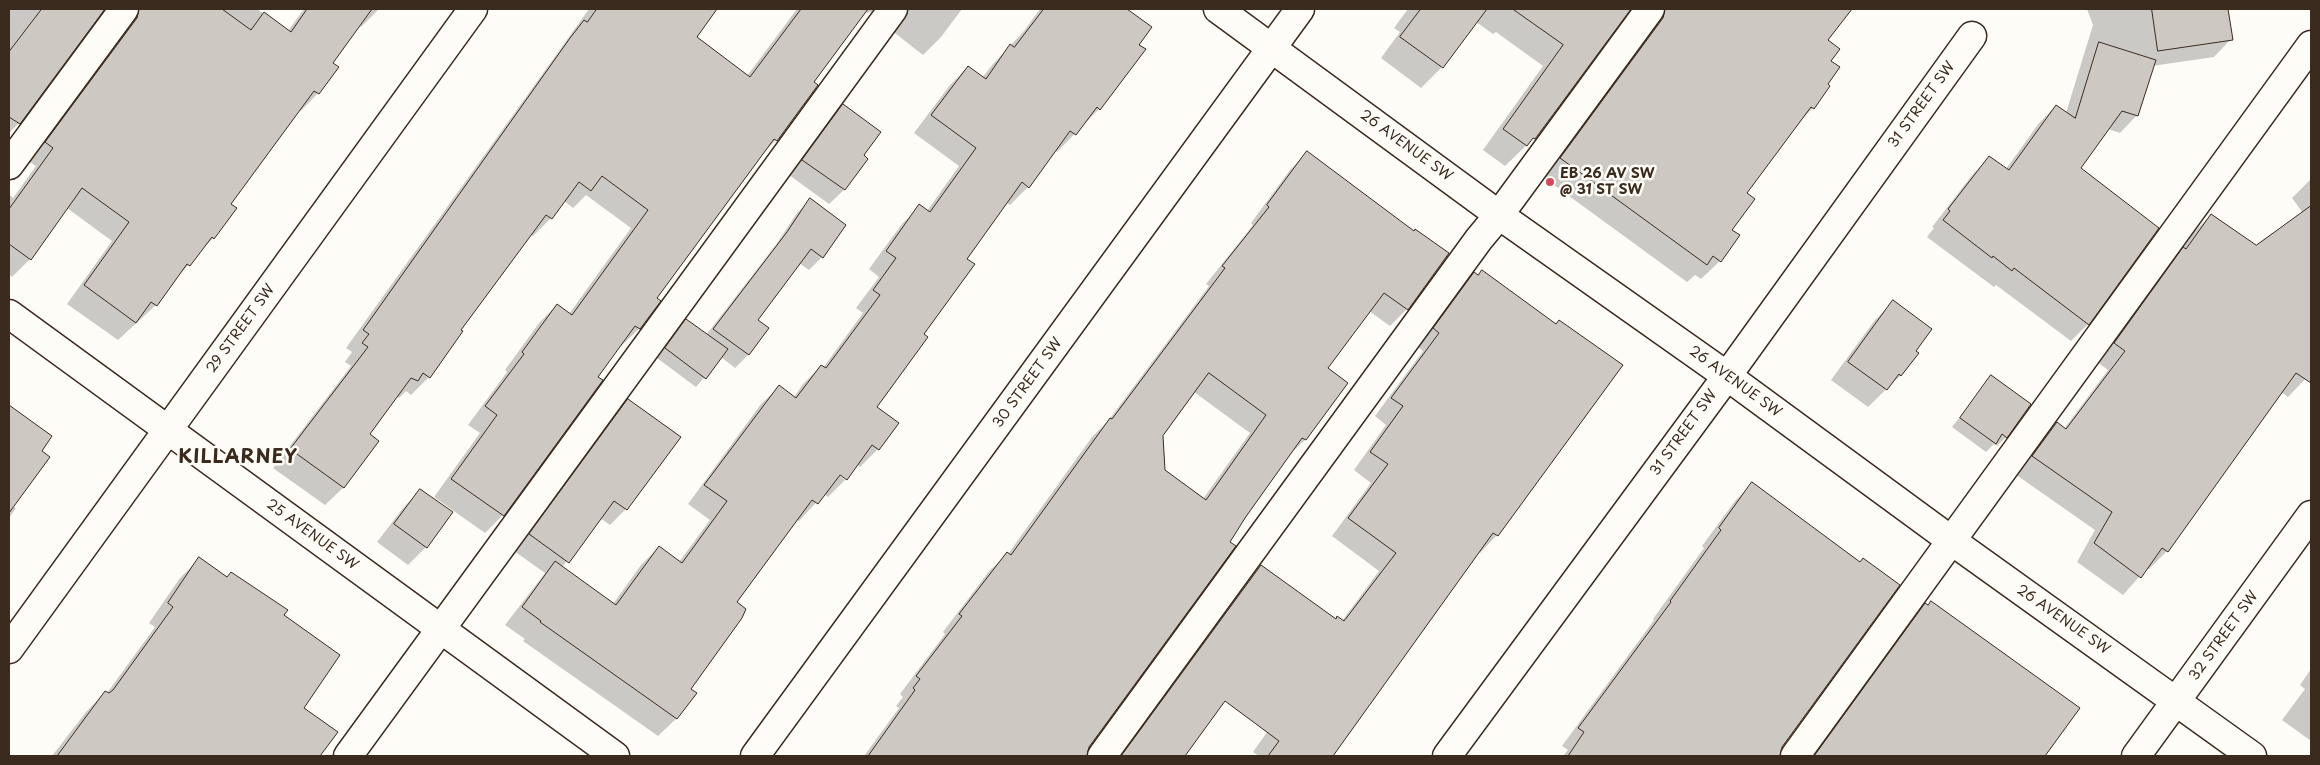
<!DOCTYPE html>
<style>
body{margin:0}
#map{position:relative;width:2320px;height:765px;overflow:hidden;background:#fdfcf7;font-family:"Playpen Sans",sans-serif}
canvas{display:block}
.frame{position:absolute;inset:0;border:10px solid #3b2a1e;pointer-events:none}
</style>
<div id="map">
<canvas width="2320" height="765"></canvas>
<div class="frame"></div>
</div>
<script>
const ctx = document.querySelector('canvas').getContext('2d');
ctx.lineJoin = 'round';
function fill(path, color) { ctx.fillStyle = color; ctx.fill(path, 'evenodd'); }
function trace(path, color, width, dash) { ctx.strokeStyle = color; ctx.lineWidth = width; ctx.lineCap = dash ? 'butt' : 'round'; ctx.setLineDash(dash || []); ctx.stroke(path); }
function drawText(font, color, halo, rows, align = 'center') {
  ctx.font = font + ' "Playpen Sans",sans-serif'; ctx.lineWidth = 5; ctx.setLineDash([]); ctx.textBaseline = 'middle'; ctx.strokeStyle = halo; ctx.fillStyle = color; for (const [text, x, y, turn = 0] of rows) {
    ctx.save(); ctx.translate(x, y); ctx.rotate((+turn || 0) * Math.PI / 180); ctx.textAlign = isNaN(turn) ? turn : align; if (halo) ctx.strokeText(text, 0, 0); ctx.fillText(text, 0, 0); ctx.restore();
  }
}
fill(new Path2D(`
 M9 9H105L19 123 9 133Z
 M138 9 159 23 169 9H257L288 31 304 9H379L361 27 359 25 331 63 318 93 301 111 299 110 229 204 213 238 172 283 156 305 118 340 67 304 112 241 67 208 30 259 12 277 9 274V194L13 198 36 166 28 161 122 26Z
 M589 9H716L695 37 747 76 797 9H962L941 37 923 55 891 30 876 11 867 13 865 11 812 82 776 140 758 158 656 298 659 301 639 329 621 346 620 345 503 515 485 533 434 497 480 433 468 425 507 372 505 370 539 323 557 305 569 314 631 228 586 195 573 208 564 201 551 218 533 236 530 234 460 331 429 377 411 395 406 391 399 398 397 396 368 434 378 441 343 488 325 505 273 468 351 366 345 362 352 352 346 348Z
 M1040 9H1125L1150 27 1099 109 1057 152 1055 150 1028 187 1010 205 1006 202 965 259 922 334 875 407 878 449 860 467 856 464 845 480V477L834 472 845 480 828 497 824 494 799 521 796 519 735 602 689 689 695 693 676 719 658 736 523 641 525 639 505 625 545 573 514 551 612 417 628 400 626 509 610 525 600 518 562 567 613 604 641 565 659 547 679 562 710 520 688 504 761 404 779 387 794 397 803 384 821 366 823 368 863 313 856 308 879 277 869 269 902 224 920 206 927 211 959 166 914 133 950 85 968 67 982 78 993 64 1024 31Z
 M1408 9H1629L1534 138 1505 166 1483 150 1543 66 1496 32 1493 34 1476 22 1442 67 1421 88 1381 58 1400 32 1394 28Z
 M1668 9H1850L1826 41 1829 61 1826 85 1828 87 1813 108 1795 126 1745 193 1720 261 1701 279 1695 275 1687 282 1543 177Z
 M2087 9H2227L2231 39 2214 57 2152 66 2137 115 2120 133 2108 129 2079 168 2088 324 2071 341 1996 285 1994 287 1927 237 1934 228 1932 227 1973 174 1990 157 2006 169 2039 123 2056 106 2066 113 2093 25Z
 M843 105 862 156 867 159 844 190 829 204 789 175 829 120Z
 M1307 153 1407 309 1390 326 1369 311 1326 369 1346 383 1305 440 1287 457 1088 747 1086 756H864L899 708 896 706 903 697 900 694 945 634 943 632 990 570 1008 554 1092 437 1108 421 1209 286 1206 284 1253 225 1251 223 1290 170ZM1194 392 1250 433 1203 499 1164 471 1162 436Z
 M2311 179V373L2288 397 2281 392 2167 551 2149 569 2147 568 2123 595 2077 562 2095 530 2015 474 2039 442 2057 424 2064 429 2108 370 2097 362 2166 267 2178 255 2193 233 2211 215 2256 247 2303 213 2292 198Z
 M810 200 822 257 809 270 799 263 756 320 767 329 748 355 735 368 721 357 696 387 657 358 686 321 706 335 775 246 797 213Z
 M1475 273 1497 535 1480 553 1478 552 1331 756H1259L1253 752 1313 667 1342 621 1379 571 1332 536 1371 483 1354 470 1386 425 1375 416 1423 351 1417 346 1457 291Z
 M1893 302 1914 351 1901 375 1868 407 1831 380 1875 320Z
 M1992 376 2006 437 1997 446 1994 444 1986 452 1952 427Z
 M9 406 51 436 40 451 12 506 16 508 9 518Z
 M1752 484 1781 746 1779 756H1563L1568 750 1562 746 1654 620 1653 619 1704 548 1702 546 1735 501Z
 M420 490 426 547 408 565 377 542 403 508Z
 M199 559 282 616 302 708 336 733 319 756H52L86 712 105 692 107 693 155 627 149 623 180 578Z
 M1261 566 1302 596 1183 756H1118L1244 584Z
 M1925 605 2079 708 2044 756H1811L1908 622Z
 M2311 669V741L2282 720 2305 689 2300 685Z`), '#0003');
const building = new Path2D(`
 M42 9H105L20 124 9 117V52Z
 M139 9H222L251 30 264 12 291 32 307 9H372L333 63 339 67 319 94 314 91 231 204 237 208 214 239 212 237 190 266 187 264 157 306 151 302 136 323 84 285 129 222 82 188 31 260 9 244V209L53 148 45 142 137 18Z
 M597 9H717L697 37 750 77 801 9H868L814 82 818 85 777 141 774 139 710 226 657 298 661 301 640 329 635 326 598 377 603 380 504 516 451 479 497 415 485 406 524 354 522 352 557 304 572 315 648 210 602 176 591 191 579 182 552 219 546 215 461 330 463 331 430 378 423 373 418 381 411 378 370 434 379 441 344 488 290 449 368 347 362 343 369 334 363 330 570 38 584 20 587 22Z
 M1044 9H1127L1152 27 1139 45 1146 49 1100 110 1097 107 1076 135 1070 131 1029 188 1022 182 967 259 975 264 924 334 928 337 877 407 899 423 879 450 872 445 847 480 840 475 818 504 812 500 737 602 746 609 742 618 691 689 697 693 677 719 540 622 541 621 522 607 555 561 616 605 659 546 682 563 727 501 704 485 779 385 796 398 821 365 826 368 880 295 873 290 896 258 886 251 919 204 930 212 976 148 931 115 968 66 986 79 1010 44 1014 47Z
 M1421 9H1487L1443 68 1400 37Z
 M1513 9H1631L1535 139 1533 138 1527 146 1503 129 1563 45Z
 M1665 9H1852L1828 40 1840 49 1831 61 1840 67 1828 84 1830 86 1814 109 1811 107 1747 193 1755 199 1732 230 1740 235 1721 262 1713 256 1707 265 1560 158 1663 18Z
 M2152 9H2228L2233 40 2158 51Z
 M2099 42 2156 60 2138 116 2122 111 2081 168 2159 228 2089 325 2014 268 2012 271 1993 256 1992 258 1943 220 1950 211 1948 209 1989 156 2009 170 2056 105 2075 118Z
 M843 104 881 132 864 155 868 159 845 190 802 160Z
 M1307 151 1414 231 1415 229 1449 253 1408 310 1384 293 1328 368 1348 383 1306 440 1302 438 1245 518 1230 542 1236 546 1089 747 1087 756H868L915 690 913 688 920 679 916 676 962 616 959 614 1007 552 1011 555 1110 418 1112 419 1225 268 1222 266 1269 207 1267 205ZM1209 373 1266 415 1206 500 1165 470 1163 436Z
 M810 198 846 225 823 258 811 249 758 320 769 328 749 355 713 329 787 232Z
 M2311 206V383L2296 373 2168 552 2162 548 2141 578 2094 543 2112 512 2032 456 2057 422 2066 429 2125 351 2114 343 2183 247 2186 249 2211 214 2256 245Z
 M1482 270 1556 324 1559 320 1623 365 1498 536 1493 533 1333 756H1268L1279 741 1225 701 1185 756H1121L1261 565 1336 619 1337 616 1344 621 1396 553 1348 518 1388 464 1370 452 1403 406 1391 398 1439 333 1433 328 1474 272 1478 275Z
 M1893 300 1932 329 1916 351 1919 353 1901 376 1899 374 1887 390 1848 362Z
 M686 319 728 349 706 379 665 348Z
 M1991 375 2031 404 2007 438 2002 434 1996 444 1960 418Z
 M628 399 681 437 627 510 614 501 569 563 529 534Z
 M9 405 52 436 42 451 50 457 9 513Z
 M1752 482 1860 562 1863 558 1900 585 1782 747 1780 756H1568L1584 732 1578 728 1671 602 1670 601 1721 530 1719 528Z
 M420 489 453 512 427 548 394 524Z
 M199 557 227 577 231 572 288 610 284 615 340 655 304 708 338 732 320 756H57L105 691 109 693 113 690 173 607 168 603Z
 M1931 601 2080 708 2045 756H1814L1925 603 1928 605Z`);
fill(building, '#cdc8c2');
trace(building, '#3b2a1e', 1);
const minor = new Path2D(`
 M1218 9 1499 215 1727 376 1952 541 2252 756
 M9 165 124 9
 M9 314 615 756
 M9 649 473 9
 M348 756 893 9
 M755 756 1300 9
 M1102 756 1479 239 1499 215 1650 9
 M1447 756 1727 376 1972 36
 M1795 756 2311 45
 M2136 756 2311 515`);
trace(minor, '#3b2a1e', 31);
trace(minor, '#fdfcf7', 28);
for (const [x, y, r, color] of [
 [1550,182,5,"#d1495b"]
]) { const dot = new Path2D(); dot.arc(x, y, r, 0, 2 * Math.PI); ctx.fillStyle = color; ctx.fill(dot); trace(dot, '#fdfcf7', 2); }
drawText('14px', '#3b2a1e', '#fdfcf7', [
 ["31 STREET SW",1922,105,-54],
 ["26 AVENUE SW",1406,146,36],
 ["29 STREET SW",241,329,-54],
 ["26 AVENUE SW",1735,382,36],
 ["30 STREET SW",1028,383,-54],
 ["31 STREET SW",1684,433,-54],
 ["25 AVENUE SW",312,535,36],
 ["26 AVENUE SW",2063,620,35],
 ["32 STREET SW",2224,636,-54]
]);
drawText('bold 14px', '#3b2a1e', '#fdfcf7', [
 ["EB 26 AV SW",1560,174],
 ["@ 31 ST SW",1560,190]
], 'left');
ctx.letterSpacing = '1px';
drawText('bold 19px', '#3b2a1e', '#fdfcf7', [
 ["KILLARNEY",238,458]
]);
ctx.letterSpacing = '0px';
</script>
